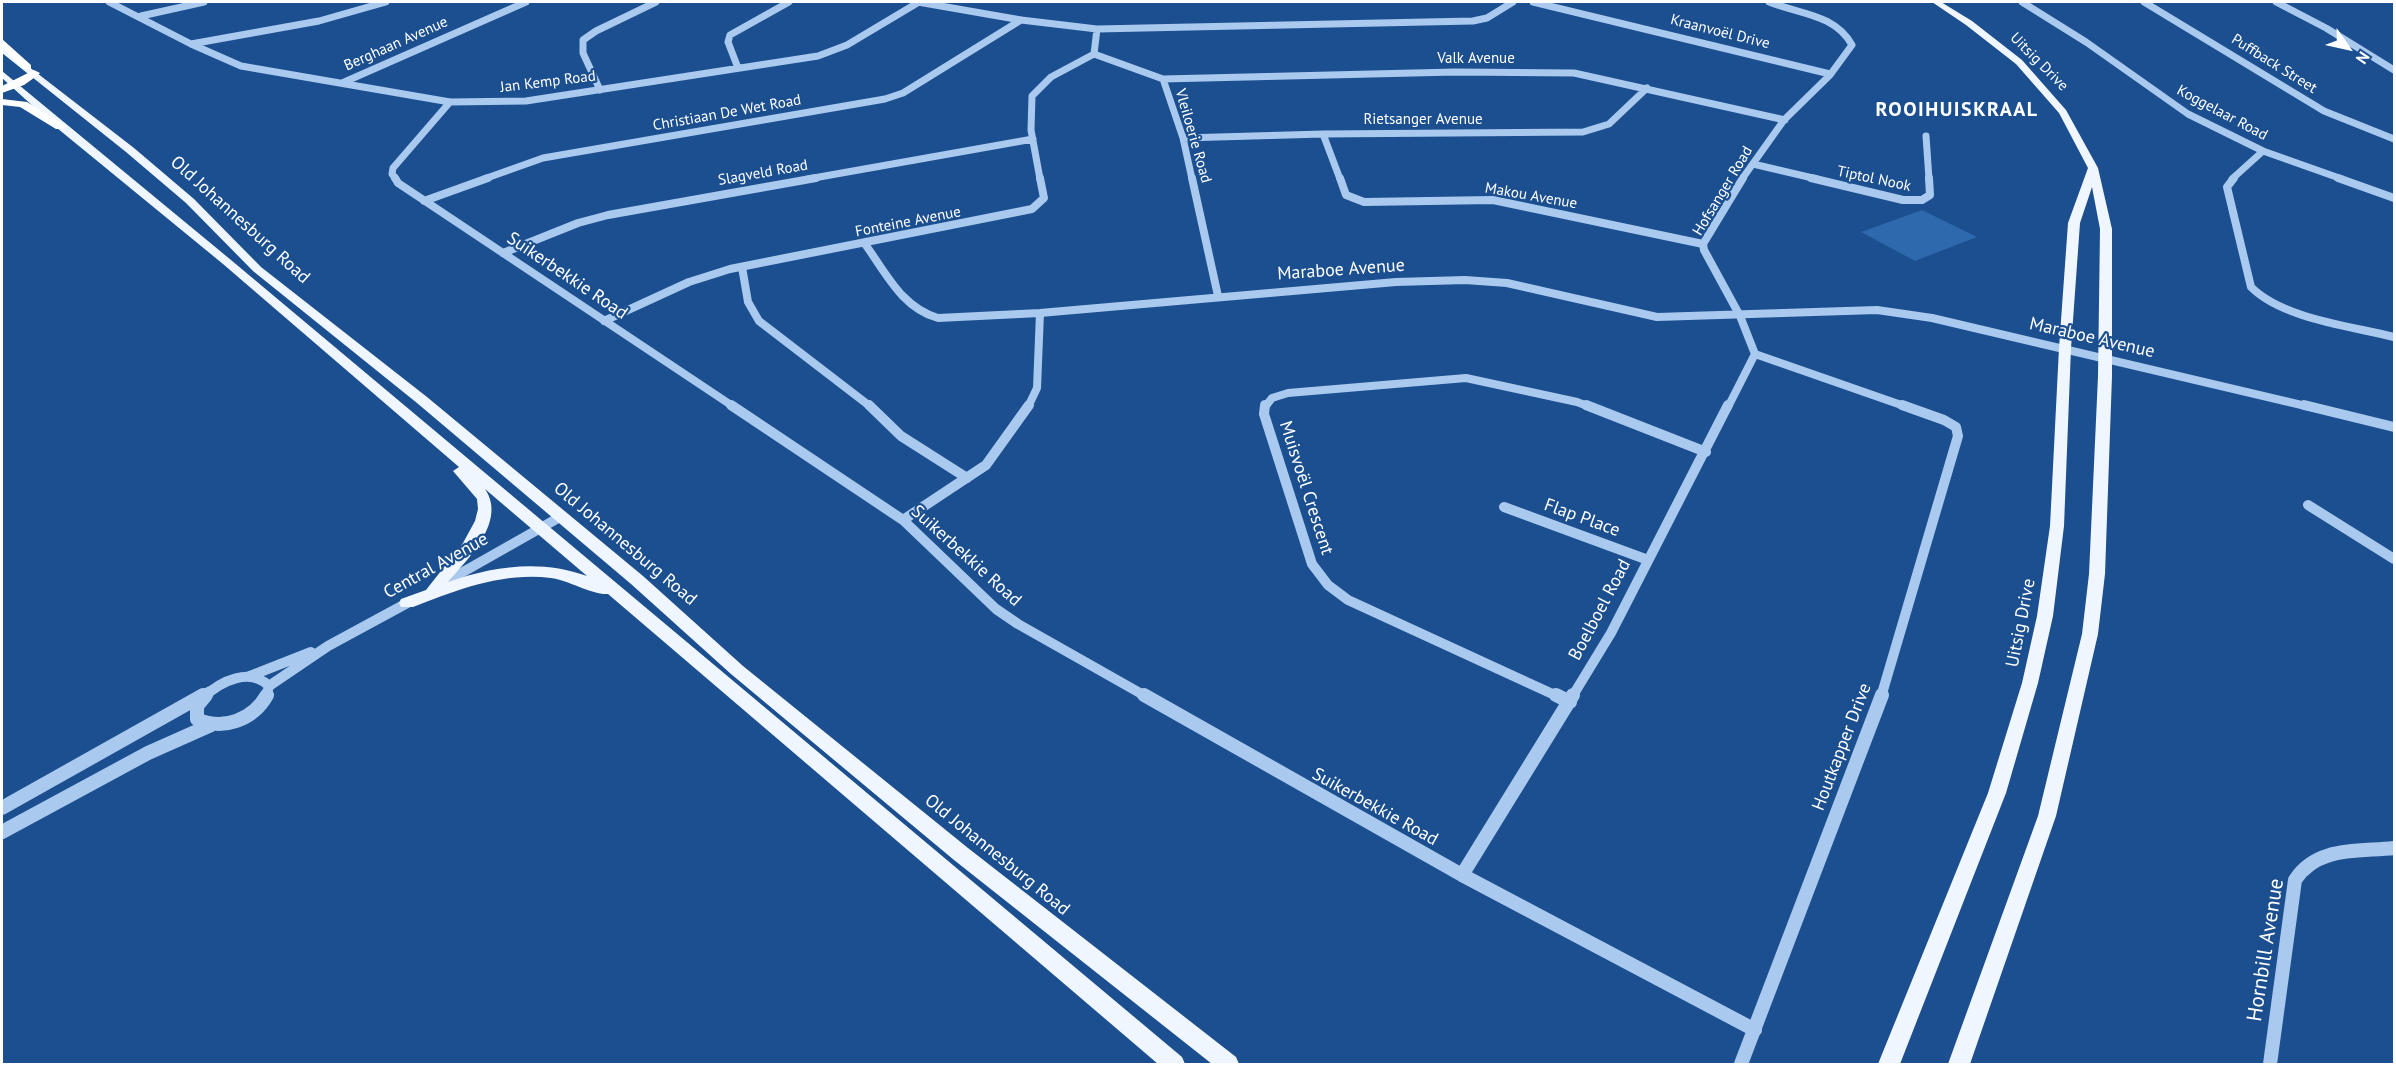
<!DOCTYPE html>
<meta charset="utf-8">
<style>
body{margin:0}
#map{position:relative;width:2396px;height:1066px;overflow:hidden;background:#1b4f8f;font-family:"PT Sans",sans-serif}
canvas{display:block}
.frame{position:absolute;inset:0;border:3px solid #fff;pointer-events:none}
.north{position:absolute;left:2318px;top:18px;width:60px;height:60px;-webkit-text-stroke:4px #1b4f8f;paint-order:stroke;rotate:124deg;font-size:16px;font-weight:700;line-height:24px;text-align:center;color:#fff}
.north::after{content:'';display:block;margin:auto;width:21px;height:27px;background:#fff;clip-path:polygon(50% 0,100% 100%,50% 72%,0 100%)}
</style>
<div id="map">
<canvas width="2396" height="1066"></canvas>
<div class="frame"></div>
<div class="north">N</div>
</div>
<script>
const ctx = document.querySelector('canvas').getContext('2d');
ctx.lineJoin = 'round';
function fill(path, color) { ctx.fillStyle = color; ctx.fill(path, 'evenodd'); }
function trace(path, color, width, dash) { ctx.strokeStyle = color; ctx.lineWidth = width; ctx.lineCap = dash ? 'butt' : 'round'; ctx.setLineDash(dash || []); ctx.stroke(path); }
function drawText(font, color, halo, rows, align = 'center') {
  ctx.font = font + ' "PT Sans",sans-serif'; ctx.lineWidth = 4.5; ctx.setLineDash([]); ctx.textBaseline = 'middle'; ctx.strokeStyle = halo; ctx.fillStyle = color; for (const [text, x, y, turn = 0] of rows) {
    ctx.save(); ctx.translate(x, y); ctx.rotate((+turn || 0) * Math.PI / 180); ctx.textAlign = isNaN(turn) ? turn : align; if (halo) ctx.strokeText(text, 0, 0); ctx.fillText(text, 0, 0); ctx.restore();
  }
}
fill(new Path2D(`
 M1922 210 1977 237 1915 261 1861 232Z`), '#2e69ad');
trace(new Path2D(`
 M109 2 191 44 241 66 450 102 526 101 818 56 847 45 919 2
 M918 2 1021 20 1097 29 1473 21 1487 18 1513 2
 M1533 2 1830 74
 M2022 2 2086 42 2188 114 2263 151 2342 179
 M2144 2 2324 111 2394 139
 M2276 2 2326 28 2394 70
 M141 16 204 2
 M1097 29 1094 54 1163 79 1183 138 1192 179
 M191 44 319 21 386 2
 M738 68 728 42 730 35 789 2
 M1163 79 1455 72 1574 73 1785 120
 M342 83 526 2
 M600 90 583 53V40L596 31 656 2
 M1323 134 1340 179
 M1926 136 1929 179
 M1183 138 1323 134 1583 132 1609 124 1647 88
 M1753 164 1817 179
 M396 179 392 174 393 168 450 102
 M484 179 543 158 885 99 903 93 1021 20
 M808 179 1033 139
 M1040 179 1031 130 1032 96 1051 77 1094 54
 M1742 179 1784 120 1830 75 1852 45C1835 14 1799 14 1769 2
 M2232 179 2263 151`), '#a9c9ee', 7);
trace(new Path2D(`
 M395 178 398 183 734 407
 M1192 178 1218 296
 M1340 178 1346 195 1364 202 1493 200 1703 244
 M1743 178 1703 244 1704 250 1740 316 1755 354 1907 407
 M1811 178 1903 200H1922L1930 195 1929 178
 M2234 178 2227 187 2251 287C2283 319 2351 326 2394 337
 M2338 178 2394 198
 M424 201 488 178
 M865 244C886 273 902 308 938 318L1040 313 1396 282 1465 280 1507 283 1657 317 1877 310 1932 318 2310 407
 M503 253 578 223 608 215 816 178
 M742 267 748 302 759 321 871 407
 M604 321 689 282 730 269 1032 209 1044 198 1040 178
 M1028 407 1037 388 1040 313
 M1265 407 1272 398 1288 393 1466 378 1577 402 1590 407
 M1728 407 1755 354`), '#a9c9ee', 8);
trace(new Path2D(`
 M731 405 903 520 996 609 1018 624 1147 697
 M869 405 901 436 967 478
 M1265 405 1264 414 1312 564 1328 585 1348 600 1559 697
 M1586 405 1706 452
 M2304 405 2394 427
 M2308 505 2394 559
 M1504 507 1648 560
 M903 520 986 465 1029 405
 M440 585 560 517
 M250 676 311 652
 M269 686 328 646 411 601
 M200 697 210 691
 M204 697C221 681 250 667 269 686L266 697
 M1572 697 1611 633 1728 405
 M1881 697 1958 436 1956 427 1944 420 1902 405`), '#a9c9ee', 10);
trace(new Path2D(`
 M206 695 197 706V719C223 731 253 720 267 695
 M1144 695 1462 875 1755 1030
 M1556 695 1570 702
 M2 808 203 695
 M2 832 148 753 211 725
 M1462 875 1573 695
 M1741 1064 1882 695
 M2270 1064 2295 880C2317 846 2358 852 2394 848`), '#a9c9ee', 14);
fill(new Path2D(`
 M1932 2H1941L1972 21 2022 60 2066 110 2098 168 2112 229V376L2105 574 2098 634 2056 816 1970 1064H1948L2038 816 2082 634 2089 574 2098 376 2100 229 2092 187 2080 223 2071 348 2064 526 2053 616 2038 683 2006 793 1900 1064H1878L1988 793 2022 683 2037 616 2050 526 2059 348 2068 223 2088 168 2059 113 2016 64 1966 25Z
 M2 46 134 148 194 199 261 267 427 397 643 576 743 666 968 848 1236 1057 1239 1064H1212L954 860 731 674 631 584 417 403 253 271 186 203 126 152 2 53Z
 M2 71 231 260 1182 1057 1185 1064H1158L608 594C592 595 568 580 551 578 502 572 457 590 413 607H401L399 603 401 599 426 590 463 543 475 521 478 509 477 499 453 471 459 467 223 264 57 128 2 78ZM485 489 587 576C541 559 493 566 448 582 468 559 507 521 485 489Z`), '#f0f6ff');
fill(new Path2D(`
 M2 39 31 65V69H23L2 47Z
 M34 70 40 73 38 75 24 85 2 93V86Z
 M2 99 27 102 66 126 64 129H56L20 107 2 105Z`), '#fff');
drawText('15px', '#fff', '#1b4f8f', [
 ["Kraanvoël Drive",1720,32,14],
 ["Berghaan Avenue",396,44,-24],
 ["Valk Avenue",1476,59],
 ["Uitsig Drive",2039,62,45],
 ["Puffback Street",2274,64,32],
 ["Jan Kemp Road",548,82,-7],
 ["Christiaan De Wet Road",727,113,-10],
 ["Koggelaar Road",2222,113,28],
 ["Rietsanger Avenue",1423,120],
 ["Vleiloerie Road",1193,136,74],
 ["Slagveld Road",763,173,-10],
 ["Tiptol Nook",1874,179,12],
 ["Hofsanger Road",1723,191,-59],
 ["Makou Avenue",1531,196,10],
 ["Fonteine Avenue",908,222,-11]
]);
drawText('18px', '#fff', '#1b4f8f', [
 ["Old Johannesburg Road",240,220,42],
 ["Maraboe Avenue",1341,270,-4],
 ["Suikerbekkie Road",567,276,34],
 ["Maraboe Avenue",2092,338,13],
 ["Muisvoël Crescent",1306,488,72],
 ["Flap Place",1582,518,20],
 ["Old Johannesburg Road",625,544,40],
 ["Suikerbekkie Road",966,556,42],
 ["Central Avenue",436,566,-29],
 ["Boelboel Road",1600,610,-62],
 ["Uitsig Drive",2021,623,-79],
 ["Houtkapper Drive",1842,747,-69],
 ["Suikerbekkie Road",1375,807,29],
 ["Old Johannesburg Road",997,855,39]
]);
ctx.letterSpacing = '1.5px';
drawText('bold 20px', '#fff', '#1b4f8f', [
 ["ROOIHUISKRAAL",1957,110]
]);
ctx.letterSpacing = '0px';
drawText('21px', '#fff', '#1b4f8f', [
 ["Hornbill Avenue",2266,950,-81]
]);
</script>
